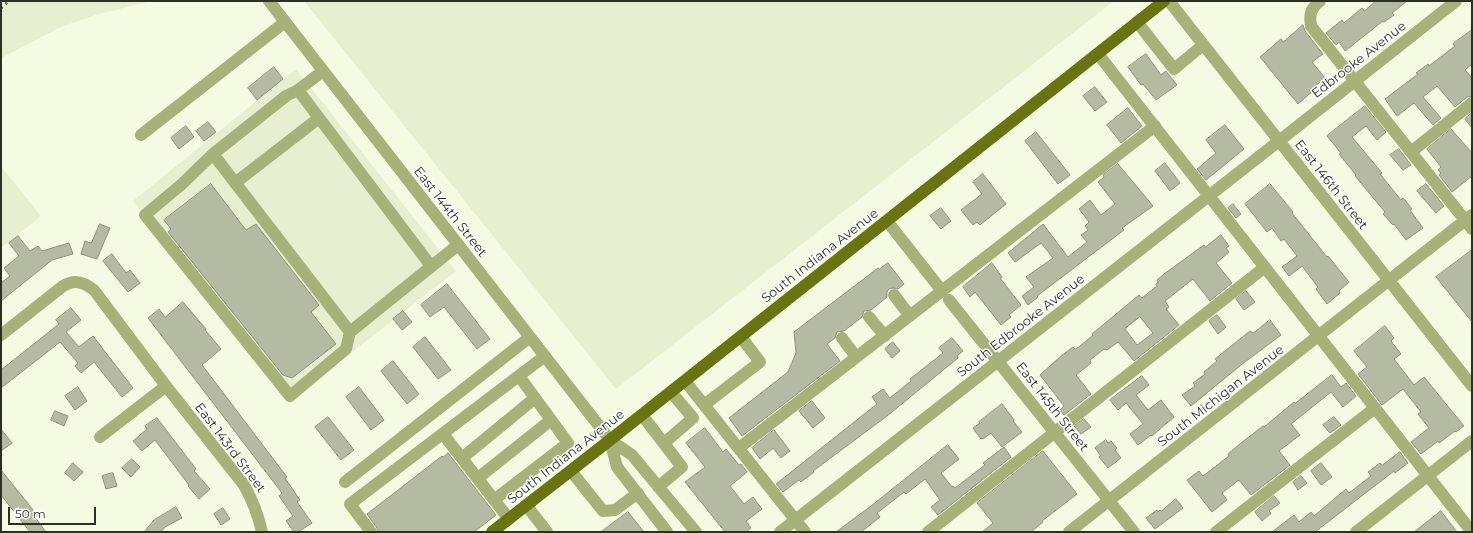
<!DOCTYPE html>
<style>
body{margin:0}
#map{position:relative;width:1473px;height:533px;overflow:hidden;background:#f5fbe2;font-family:Montserrat,sans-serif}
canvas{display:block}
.frame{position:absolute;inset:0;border:2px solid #2d2f25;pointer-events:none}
.scale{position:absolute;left:8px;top:507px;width:88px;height:18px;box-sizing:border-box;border:2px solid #2d2f25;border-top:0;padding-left:5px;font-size:12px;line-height:14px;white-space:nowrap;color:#2d2f25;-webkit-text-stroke:3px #fff;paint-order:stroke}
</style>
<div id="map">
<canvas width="1473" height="533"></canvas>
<div class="frame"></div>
<div class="scale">50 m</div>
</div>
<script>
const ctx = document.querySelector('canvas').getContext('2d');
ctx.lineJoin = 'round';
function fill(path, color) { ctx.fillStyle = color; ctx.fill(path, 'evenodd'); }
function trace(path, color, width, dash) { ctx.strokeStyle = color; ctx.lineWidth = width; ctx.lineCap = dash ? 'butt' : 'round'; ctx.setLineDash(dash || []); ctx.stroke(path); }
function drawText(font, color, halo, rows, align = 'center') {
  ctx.font = font + ' Montserrat,sans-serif'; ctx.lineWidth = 3; ctx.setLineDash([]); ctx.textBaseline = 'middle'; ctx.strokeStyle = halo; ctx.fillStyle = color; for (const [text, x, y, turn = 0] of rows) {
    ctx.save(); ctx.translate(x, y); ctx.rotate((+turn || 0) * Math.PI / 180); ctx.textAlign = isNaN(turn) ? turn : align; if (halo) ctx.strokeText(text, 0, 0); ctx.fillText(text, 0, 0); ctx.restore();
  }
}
fill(new Path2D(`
 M1 1H151L99 14 61 27 1 58Z
 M304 1H1114L616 389Z
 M296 69 456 271 287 403 133 201Z
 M1 166 41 216 1 248Z`), '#e8efd0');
const building = new Path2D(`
 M1376 1H1407L1392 13 1394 15 1384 22 1383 21 1345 51 1339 42 1336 45 1326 33 1342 20 1344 23 1362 8 1364 11Z
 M1303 25 1305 31 1323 54 1312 62 1325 78 1314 87 1315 89 1298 104 1260 57 1281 39 1283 42Z
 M1472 30V64L1465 70 1472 78V96L1467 97 1455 107 1437 86 1423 97 1441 118 1433 125 1414 103 1397 116 1385 99 1418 74 1416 73 1428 64 1429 66 1455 46 1453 44Z
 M1146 54 1161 75 1166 71 1177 85 1156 100 1143 84 1141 85 1128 67Z
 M274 67 283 79 257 100 248 88Z
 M1095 87 1107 102 1095 111 1083 96Z
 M1365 106 1386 132 1377 140 1366 126 1352 137 1382 173 1380 174 1401 200 1403 198 1405 200 1412 209 1410 210 1423 228 1406 240 1394 224 1393 225 1383 214 1385 212 1355 176 1356 175 1339 154 1341 153 1327 136Z
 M1128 108 1142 126 1121 143 1107 125Z
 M1472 113V128L1465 119Z
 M208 122 216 132 204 141 196 131Z
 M1225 125 1244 149 1206 180 1197 169 1216 153 1206 140Z
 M186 126 194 137 179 149 171 138Z
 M1451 129 1472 153V176L1452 192 1439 175 1441 173 1438 170 1441 167 1427 149Z
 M1036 132 1070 175 1058 184 1025 141Z
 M1399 149 1411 165 1403 170 1390 155Z
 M1165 163 1180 183 1170 191 1155 171Z
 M1118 164 1153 206 1122 228 1124 230 1037 296 1038 297 1028 305 1022 296 1034 287 1026 277 1053 258 1041 243 1015 262 1008 253 1043 224 1068 257 1087 242 1081 235 1088 230 1085 226 1089 222 1079 209 1090 200 1101 215 1115 204 1098 182 1104 177 1103 175Z
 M983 174 1006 204 980 225 977 222 973 225 961 210 982 194 973 182Z
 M211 184 246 230 256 224 319 305 311 312 336 344 292 378 283 375 168 232 171 229 164 220Z
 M1270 184 1293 212 1292 213 1327 257 1328 256 1349 282 1339 291 1340 293 1327 304 1316 289 1318 287 1302 266 1289 276 1282 267 1297 256 1284 239 1281 241 1272 228 1267 232 1245 204Z
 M1426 184 1444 206 1436 213 1417 191Z
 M1233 204 1241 214 1236 218 1228 208Z
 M941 208 951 221 941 229 930 216Z
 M100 224 110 228 97 259 81 254 85 241 91 243Z
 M1221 235 1229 246 1226 248 1229 252 1216 263 1232 283 1210 301 1193 279 1165 301 1169 307 1166 309 1179 325 1134 361 1118 342 1107 350 1104 349 1090 360 1091 363 1076 375 1091 394 1064 415 1060 410 1064 406 1040 375 1061 356 1073 347 1075 349 1079 347 1093 335 1092 334 1139 295 1142 298 1157 286 1156 284 1158 282 1157 280 1164 274 1204 245 1205 247ZM1140 317 1153 333 1137 345 1125 329Z
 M18 236 30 251 38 246 42 251 69 243 73 254 52 260 1 301V283L10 276 4 268 19 256 9 243Z
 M1472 250V322L1436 277Z
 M112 254 126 273 130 270 140 283 128 292 103 261Z
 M888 263 904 284 898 289 893 288 889 289 887 292V297L871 310 864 311 862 317 844 331 837 332 835 338 827 344 840 361 742 436 729 418 788 372 796 353 794 332 878 268 879 269Z
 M992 263 1002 277 1000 278 1021 305 1009 315 1011 317 1001 325 975 292 970 297 963 287Z
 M447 284 490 339 477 349 444 307 430 317 421 305Z
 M1246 291 1255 302 1244 310 1236 299Z
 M183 302 200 322 206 329 205 330 221 349 202 365 287 477 285 478 300 500 297 502 312 523 298 532H294L286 521 293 516 279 496 282 493 148 318 159 309 165 317Z
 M71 308 81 320 66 332 79 347 93 336 133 388 122 397 94 362 81 373 75 366 78 363 60 342 1 388V370L59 324 56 320Z
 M403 311 412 322 402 330 393 319Z
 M1217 315 1226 327 1218 334 1209 321Z
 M1270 320 1281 335 1241 365 1191 406 1182 395 1195 386 1193 383 1205 374 1204 372 1217 361 1215 359 1250 331 1253 333Z
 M1385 326 1394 338 1391 341 1401 354 1394 359 1414 385 1424 377 1464 426 1456 432 1455 431 1439 443 1438 441 1421 454 1411 442 1429 428 1418 414 1421 412 1403 389 1382 405 1358 374 1367 367 1354 351Z
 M425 337 451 370 438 379 413 347Z
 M952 338 963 351 957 356 958 358 887 416 813 471 814 472 801 482 799 480 783 492 776 484 877 404 872 397 883 389 890 398 911 381 910 379 943 353 939 348Z
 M893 342 900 351 892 358 885 349Z
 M393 361 419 394 407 404 381 371Z
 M1332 375 1341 387 1346 383 1356 396 1343 407 1331 392 1291 424 1300 435 1279 451 1290 465 1251 495 1239 480 1222 493 1227 500 1212 512 1187 480 1199 471 1203 476 1229 456 1228 454 1241 443 1263 426 1264 427 1294 402 1295 403Z
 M1142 376 1149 385 1136 395 1148 410 1161 400 1174 417 1152 436 1151 435 1138 445 1130 434 1143 424 1126 403 1118 410 1110 400Z
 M78 387 87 401 75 410 65 396Z
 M359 387 384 420 371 430 346 397Z
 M812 401 825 418 813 428 799 411Z
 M1002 404 1014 420 1013 421 1022 432 1002 447 991 433 983 439 982 438 981 439 973 428 980 423 979 422Z
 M55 411 68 416 64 426 51 420Z
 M328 417 354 450 341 460 315 427Z
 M1334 417 1341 425 1330 433 1323 425Z
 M157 418 196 469 194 471 210 489 199 499 188 486 189 485 155 440 142 451 133 441 147 429 145 426Z
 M1084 419 1091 427 1081 434 1074 426Z
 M705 428 723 452 726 449 739 465 741 464 747 472 730 486 744 504 753 497 762 509 746 521 751 528 746 532H725L685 482 705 467 686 443Z
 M1 429 12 443 1 451Z
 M774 430 790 451 781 458 773 448 760 459 752 448Z
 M1106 440 1108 443 1111 441 1117 448 1115 450 1121 458 1108 468 1099 457 1101 456 1095 448Z
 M948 445 959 459 941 473 952 487 953 486 955 488 985 465 983 463 1004 447 1011 457 938 515 931 507 940 500 925 479 906 494 904 492 877 513 880 517 861 532H836L871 506Z
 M1043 451 1077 494 1042 521 1043 522 1031 532H982L993 523 977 503Z
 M1400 452 1408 463 1395 473 1394 471 1315 532H1272L1294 515 1299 522 1311 512 1314 516 1346 489 1349 493 1371 476 1368 472 1380 463 1382 465Z
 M448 453 496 515 474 532H378L377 528 367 514 442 456 443 457Z
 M132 459 140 467 131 477 122 468Z
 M73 463 83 472 74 481 65 473Z
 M1321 463 1332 477 1321 485 1311 471Z
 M1 470 38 516 35 517 46 532H30L1 495Z
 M113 473 117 486 106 489 102 476Z
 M1301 476 1307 483 1298 490 1293 482Z
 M1274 496 1280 503 1269 511 1271 513 1262 521 1255 512Z
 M1176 499 1183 508 1155 529 1146 518 1157 510 1158 512 1160 510 1161 511Z
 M176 507 182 518 165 527 161 532H144L154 520Z
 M223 508 230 519 221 525 214 514Z
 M1441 511 1457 532H1414L1428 521Z
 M628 512 644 532H601Z`);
fill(building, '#b5bba3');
trace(building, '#8d937c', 1);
trace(new Path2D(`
 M269 1 610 440 632 455 696 532
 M1169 1 1472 386
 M1320 1C1311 8 1309 14 1311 26L1472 229
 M1137 22 1174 69 1203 45
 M1098 54 1472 532
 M323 71 298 90 286 96 213 154 182 184 145 215 290 396 346 349 350 332
 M298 90 431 266
 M141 135 285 22
 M1411 152 1472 103
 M213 154 350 332 458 245
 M235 183 319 118
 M887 221 942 291
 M894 295 910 316
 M949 300 1134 532
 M869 317 885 336
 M1 335 63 286C75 279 83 282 94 290L166 386 244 485C253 501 258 514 262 532
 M842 338 856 357
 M685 381 805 532
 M704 405 760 362 741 337
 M642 415 682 467 658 487
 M443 434 509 519
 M100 437 166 386
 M610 440 617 467 667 532
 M664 443 693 418 671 392
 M739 448 1155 126
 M462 458 535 398
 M571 471 603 511 615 510 638 493
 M478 478 551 420
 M345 482 530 337
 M494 500 568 443 519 376
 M526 505 547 532
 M371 532 350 504 545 356
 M780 532 1279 141 1456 1
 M928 532 1265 267
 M1069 532 1472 215
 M1216 532 1375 408
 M1356 532 1472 441`), '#a6b27a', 12);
trace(new Path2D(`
 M492 532 610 440 1164 1`), '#677411', 12);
trace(new Path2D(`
 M1 8 9 1`), '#636658', 3, [2, 4]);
drawText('13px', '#2d2f25', '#fff', [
 ["Edbrooke Avenue",1359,60,-38],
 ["East 146th Street",1331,185,52],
 ["East 144th Street",450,212,52],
 ["South Indiana Avenue",820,256,-38],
 ["South Edbrooke Avenue",1021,326,-38],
 ["South Michigan Avenue",1221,396,-38],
 ["East 145th Street",1052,407,52],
 ["East 143rd Street",230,448,53],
 ["South Indiana Avenue",566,457,-38]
]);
</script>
